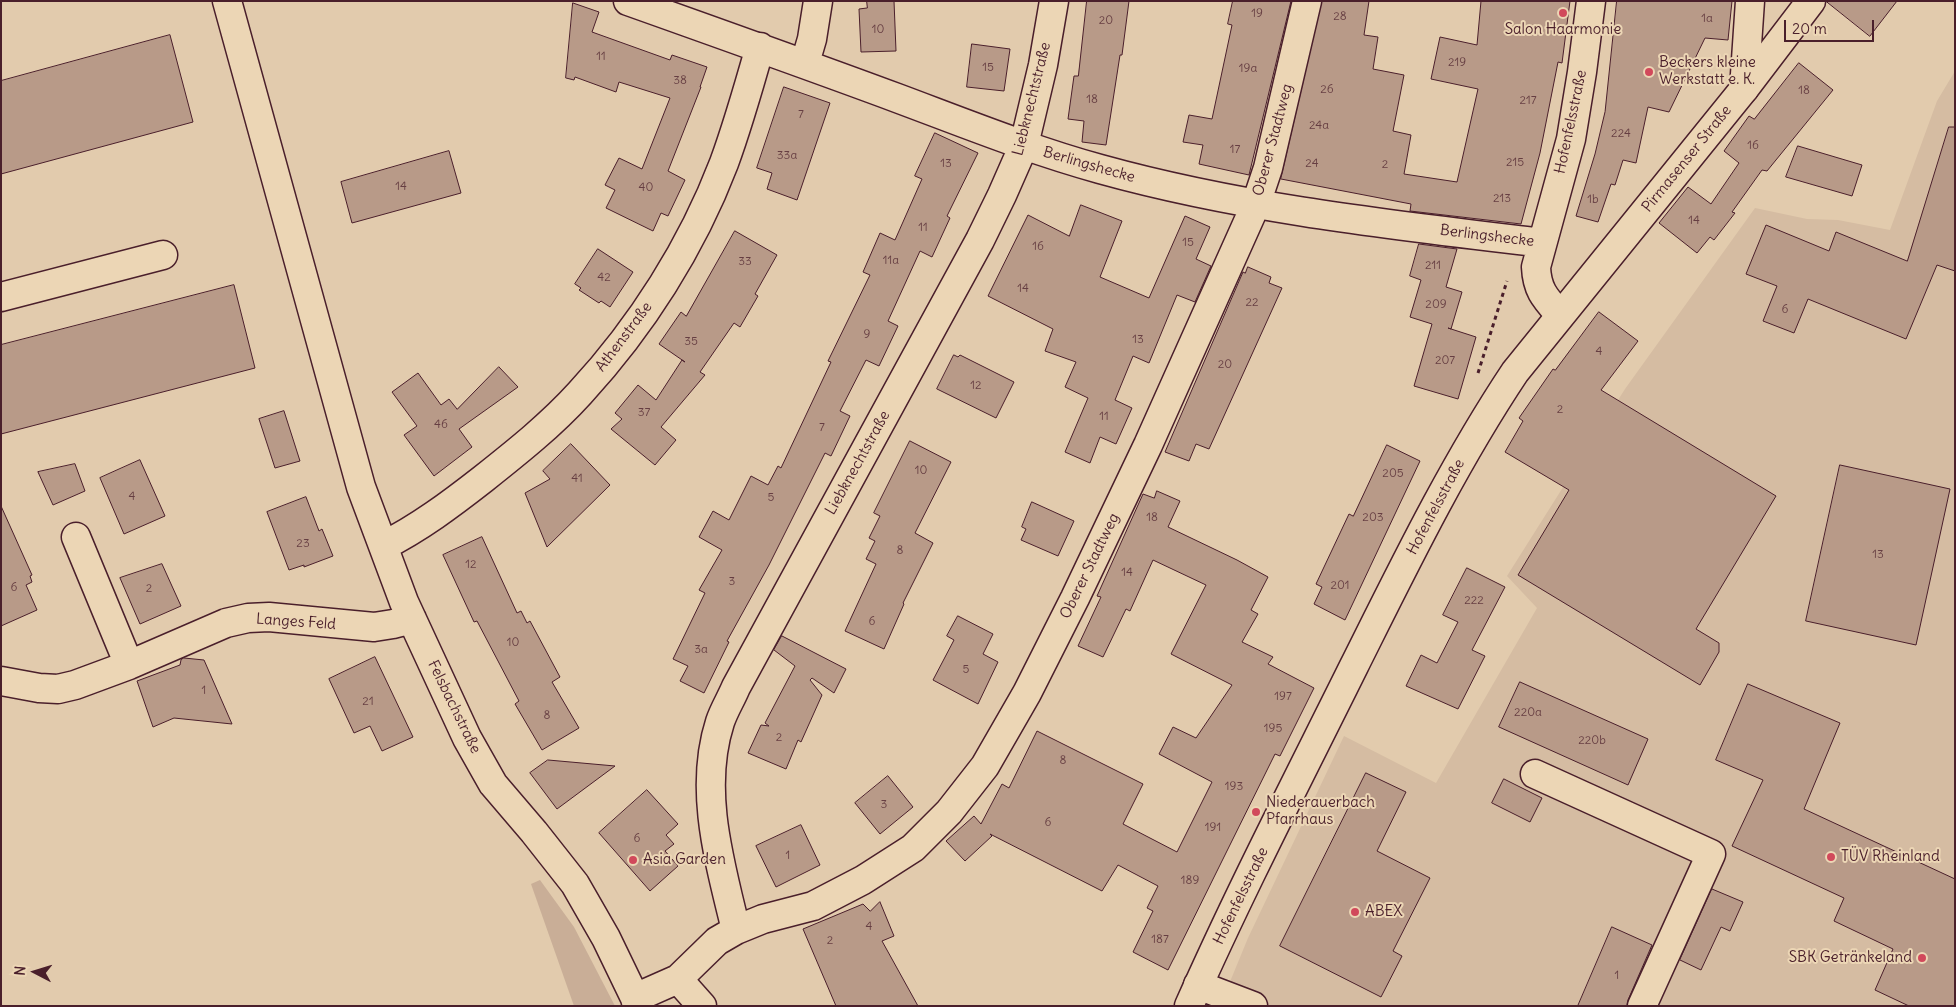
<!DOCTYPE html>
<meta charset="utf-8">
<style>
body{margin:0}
#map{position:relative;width:1956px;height:1007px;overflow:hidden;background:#e2cbad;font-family:Delius,sans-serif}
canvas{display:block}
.frame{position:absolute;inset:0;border:2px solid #4a1f2b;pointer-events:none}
.north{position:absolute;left:10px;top:947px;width:50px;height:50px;-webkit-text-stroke:4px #ecd6b5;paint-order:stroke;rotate:275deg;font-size:14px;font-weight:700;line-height:20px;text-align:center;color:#4a1f2b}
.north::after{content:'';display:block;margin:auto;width:18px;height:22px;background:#4a1f2b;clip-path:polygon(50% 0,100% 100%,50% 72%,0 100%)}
.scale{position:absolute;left:1784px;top:20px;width:90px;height:22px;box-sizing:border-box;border:2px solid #4a1f2b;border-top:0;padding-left:6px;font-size:15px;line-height:18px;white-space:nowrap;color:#4a1f2b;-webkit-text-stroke:4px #ecd6b5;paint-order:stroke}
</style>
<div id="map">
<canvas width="1956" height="1007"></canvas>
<div class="frame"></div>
<div class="north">N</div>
<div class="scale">20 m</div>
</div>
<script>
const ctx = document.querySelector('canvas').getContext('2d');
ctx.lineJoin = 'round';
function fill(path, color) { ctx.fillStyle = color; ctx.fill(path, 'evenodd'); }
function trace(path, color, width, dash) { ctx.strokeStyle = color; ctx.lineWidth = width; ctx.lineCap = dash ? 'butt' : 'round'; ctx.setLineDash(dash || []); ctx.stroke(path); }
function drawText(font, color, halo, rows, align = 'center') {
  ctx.font = font + ' Delius,sans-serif'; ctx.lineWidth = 4; ctx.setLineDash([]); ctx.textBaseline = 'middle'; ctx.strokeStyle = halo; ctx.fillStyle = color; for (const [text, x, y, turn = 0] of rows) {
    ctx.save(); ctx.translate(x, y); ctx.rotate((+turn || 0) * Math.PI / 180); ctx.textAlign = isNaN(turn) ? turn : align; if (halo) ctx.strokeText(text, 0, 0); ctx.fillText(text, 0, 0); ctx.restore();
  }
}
fill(new Path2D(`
 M1955 71V1006H1220L1248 938 1344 736 1436 783 1537 608 1507 576 1625 389 1755 208 1807 219 1838 220 1890 230 1937 101Z`), '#d5bca2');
fill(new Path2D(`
 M540 880 574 927 615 1006H574L531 884Z`), '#c9ae97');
const building = new Path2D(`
 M867 1H894L896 51 861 52 859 9 867 8Z
 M1087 1H1129L1122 55H1120L1106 145 1082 142 1084 121 1068 119 1074 76H1078Z
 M1233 1H1291L1249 175 1199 164 1203 145 1183 142 1189 115 1212 119 1232 25 1228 24Z
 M1322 1H1369L1364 35 1378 37 1373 69 1404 75 1393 131 1411 135 1404 174 1457 182 1478 89 1431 79 1440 37 1477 45 1481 1H1570L1562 63 1558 62 1540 153 1521 224 1410 211 1411 204 1281 179Z
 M1617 1H1732L1728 40 1705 38 1669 112 1648 107 1636 163 1623 160 1615 185 1611 184 1598 222 1576 216 1595 154 1605 112Z
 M1826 1H1897L1870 36Z
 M573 3 599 12 592 32 670 60 672 55 707 67 700 87H701L668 171 685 180 668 216 661 213 653 231 606 208 615 190 605 185 619 158 642 169 670 98 619 82 616 92 575 77 574 80 566 78Z
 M170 35 193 122 1 174V81Z
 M972 44 1010 49 1004 91 967 87Z
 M1799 63 1833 90 1767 171 1762 170 1732 212 1735 213 1714 240 1710 237 1697 253 1659 223 1688 187 1711 204 1739 163 1724 151 1749 116 1754 119Z
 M784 87 830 103 797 200 767 189 772 173 757 168Z
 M1949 127H1955V271L1937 265 1906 339 1808 299 1794 333 1763 321 1777 286 1746 274 1766 225 1829 251 1836 232 1907 261Z
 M935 133 978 153 947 216 950 218 932 257 920 251 888 321 898 326 879 366 866 360 840 411 850 416 831 456 825 453 769 565 727 641 729 642 704 693 680 681 688 666 673 659 705 593 699 590 722 550 699 537 713 511 729 520 751 476 768 485 778 466 781 468 831 362 828 361 870 275 863 272 880 233 895 240 922 179 915 176Z
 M1798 146 1862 165 1852 196 1786 177Z
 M449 151 461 193 352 223 341 182Z
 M1081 205 1122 221 1100 277 1149 298 1185 216 1210 227 1196 259 1211 266 1195 302 1177 295 1149 363 1133 356 1115 400 1132 408 1116 444 1100 437 1090 463 1065 452 1088 398 1065 387 1076 362 1045 351 1053 329 988 296 1028 215 1069 236Z
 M735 231 777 255 755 294 758 296 740 327 734 323 700 372 705 375 661 427 676 440 655 465 611 429 622 419 615 413 638 385 656 400 682 360 685 362 659 344 681 312 686 316Z
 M1419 244 1457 249 1446 287 1462 292 1451 329 1448 328 1476 337 1458 399 1414 386 1432 324 1410 317 1421 280 1410 276Z
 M598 249 633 272 610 307 601 301 599 303 579 290 581 288 575 284Z
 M1248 267 1271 277 1269 283 1282 288 1209 449 1196 444 1189 461 1165 452 1243 272 1245 273Z
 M234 285 255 368 1 434V345Z
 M1599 312 1638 341 1601 390 1776 496 1696 629 1719 643V652L1700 685 1518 575 1569 490 1505 452 1523 421 1519 418 1553 369 1555 370Z
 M954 355 958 357 960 355 1014 382 996 418 937 389Z
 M499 367 518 387 459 429 472 447 434 476 404 435 417 426 392 392 418 373 441 405 449 399 457 409Z
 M284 411 300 461 275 468 259 419Z
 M910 441 951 462 915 533 933 543 903 603 904 604 884 649 845 631 876 564 866 559 875 541 869 538 880 516 874 513Z
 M571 444 610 485 547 547 525 493 550 479 543 471Z
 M1387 445 1420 461 1345 620 1314 604 1322 587 1316 584 1349 514 1353 516Z
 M140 460 165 516 124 534 100 478Z
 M75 464 85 491 53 505 38 472Z
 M1840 465 1950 489 1916 645 1806 621Z
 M1157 491 1180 501 1168 527 1237 560 1268 577 1251 610 1258 614 1242 642 1273 657 1268 664 1314 688 1280 756 1275 754 1168 970 1133 952 1153 911 1147 908 1158 886 1118 865 1102 891 990 834 992 836 965 861 946 841 974 816 981 824 1002 784 1009 788 1037 731 1143 784 1123 824 1177 852 1212 782 1159 754 1173 727 1196 738 1232 685 1171 654 1206 585 1153 560 1130 611 1126 609 1103 657 1078 646 1101 597 1097 596 1143 494 1154 498Z
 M306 497 319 531 322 529 333 556 304 567V565L289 570 267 512Z
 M1032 502 1074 521 1058 556 1021 540 1026 529 1022 527Z
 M1 506 32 575 30 576 32 582 26 585 37 610 1 626Z
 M482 537 517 613 521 611 527 623 530 621 560 677 552 682 579 728 542 750 515 704 519 701 477 621 474 622 443 555Z
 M162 564 181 606 140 624 120 578Z
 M1467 568 1505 587 1472 650 1485 656 1458 709 1406 686 1421 655 1437 663 1458 622 1443 615Z
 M958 616 993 634 983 654 998 662 978 704 933 680 954 640 947 636Z
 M782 636 846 669 834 693 812 678 810 680 822 695 801 742 798 740 786 769 748 753 761 725 769 726 765 723 795 666 774 650Z
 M375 657 413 737 382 751 370 726 354 733 329 679Z
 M184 658 204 660 232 724 174 718 153 727 137 681 180 665 181 660Z
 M1520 682 1648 739 1628 785 1499 727Z
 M1748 684 1840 723 1804 809 1955 879V1006H1909L1875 990 1893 949 1834 921 1844 898 1732 846 1763 780 1716 760Z
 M548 760 615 766 557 809 530 773Z
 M1366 773 1406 792 1377 851 1430 878 1393 951 1402 956 1381 997 1280 946Z
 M888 776 913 807 880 834 855 803Z
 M1504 779 1542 798 1530 822 1492 803Z
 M647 790 678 824 666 835 674 844 665 851 678 866 650 891 599 833Z
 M801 825 820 865 776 887 756 846Z
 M1712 889 1743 902 1730 931 1721 927 1701 970 1680 960Z
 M880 902 894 936 882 941 918 1006H836L803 929 863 904 870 911Z
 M1612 927 1652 945 1628 1000 1627 1006H1578Z`);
fill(building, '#b89a88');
trace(building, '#4a1f2b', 1);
const minor = new Path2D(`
 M227 1 361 487 404 602 467 738 493 784 534 832 575 884 606 938 635 998 637 1006
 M628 1C718 33 808 65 897 98 964 123 1031 150 1100 169 1244 209 1393 225 1542 243
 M805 63 812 39 818 1
 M1744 89 1750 1
 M1 297 163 255
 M1560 315C1545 298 1537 290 1536 267L1571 139 1582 72 1591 1
 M76 537 129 665
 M383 546C419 528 451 504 483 479 517 452 551 425 580 393 641 327 692 247 724 163 738 125 749 86 760 47
 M1 681 39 688 58 689 75 685 129 665 226 623 248 618 269 617 374 627 393 624 412 619
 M1535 774 1711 854 1642 1006
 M736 930C720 863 698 790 720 722 724 710 731 699 736 687L980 240 1002 195 1024 145 1043 65 1054 1
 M678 979 702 1006
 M1198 985 1253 1006
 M635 998 678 979 717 941 736 930 763 919 813 906 863 880 913 848 949 812 985 766 1027 693 1075 598 1148 445 1256 204 1268 168 1307 1`);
const major = new Path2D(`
 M1189 1006C1240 891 1298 779 1354 666 1404 566 1453 465 1515 372L1744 89 1811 1`);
trace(minor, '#4a1f2b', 31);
trace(major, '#4a1f2b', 31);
trace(new Path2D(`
 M1478 373 1507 281`), '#4a1f2b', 3, [4, 4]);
trace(minor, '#ecd6b5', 28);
trace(major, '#ecd6b5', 28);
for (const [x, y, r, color] of [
 [1563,13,5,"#d1495b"],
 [1649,72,5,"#d1495b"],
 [1256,812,5,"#d1495b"],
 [1831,857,5,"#d1495b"],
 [633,860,5,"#d1495b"],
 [1355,912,5,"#d1495b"],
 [1922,958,5,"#d1495b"]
]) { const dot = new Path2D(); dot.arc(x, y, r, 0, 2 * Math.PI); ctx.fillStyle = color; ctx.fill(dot); trace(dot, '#ecd6b5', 2); }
drawText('12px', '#663e42', null, [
 ["19",1257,14],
 ["28",1340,17],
 ["1a",1707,19],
 ["20",1106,21],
 ["10",878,30],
 ["11",601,57],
 ["219",1457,63],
 ["15",988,68],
 ["19a",1248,69],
 ["38",680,81],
 ["26",1327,90],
 ["18",1804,91],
 ["18",1092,100],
 ["217",1528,101],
 ["7",801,115],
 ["24a",1319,126],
 ["224",1621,134],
 ["16",1753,146],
 ["17",1235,150],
 ["33a",787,156],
 ["215",1515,163],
 ["13",946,164],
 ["24",1312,164],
 ["2",1385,165],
 ["14",401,187],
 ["40",646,188],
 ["213",1502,199],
 ["1b",1593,200],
 ["14",1694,221],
 ["11",923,228],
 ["15",1188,243],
 ["16",1038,247],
 ["11a",891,261],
 ["33",745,262],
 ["211",1433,266],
 ["42",604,278],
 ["14",1023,289],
 ["22",1252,303],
 ["209",1436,305],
 ["6",1785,310],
 ["9",867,335],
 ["13",1138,340],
 ["35",691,342],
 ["4",1599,352],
 ["207",1445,361],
 ["20",1225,365],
 ["12",976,386],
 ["2",1560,410],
 ["37",644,413],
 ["11",1104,417],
 ["46",441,425],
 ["7",822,428],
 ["10",921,471],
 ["205",1393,474],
 ["41",577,479],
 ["4",132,497],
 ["5",771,498],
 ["18",1152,518],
 ["203",1373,518],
 ["23",303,544],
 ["8",900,551],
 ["13",1878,555],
 ["12",471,565],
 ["14",1127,573],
 ["3",732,582],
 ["201",1340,586],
 ["6",14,588],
 ["2",149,589],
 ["222",1474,601],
 ["6",872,622],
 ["10",513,643],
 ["3a",701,650],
 ["5",966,670],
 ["1",204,691],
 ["197",1283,697],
 ["21",368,702],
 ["220a",1528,713],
 ["8",547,716],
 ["195",1273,729],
 ["2",779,738],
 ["220b",1592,741],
 ["8",1063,761],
 ["193",1234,787],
 ["3",884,805],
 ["6",1048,823],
 ["191",1213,828],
 ["6",637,839],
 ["1",788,856],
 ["189",1190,881],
 ["4",869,927],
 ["187",1160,940],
 ["2",830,941],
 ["1",1617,976]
]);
drawText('15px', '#4a1f2b', '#ecd6b5', [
 ["Salon Haarmonie",1563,30,"center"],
 ["Beckers kleine",1659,63],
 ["Werkstatt e. K.",1659,80],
 ["Niederauerbach",1266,803],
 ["Pfarrhaus",1266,820],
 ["TÜV Rheinland",1841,857],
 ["Asia Garden",643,860],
 ["ABEX",1365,912],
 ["SBK Getränkeland",1912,958,"right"]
], 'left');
drawText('15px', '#4a1f2b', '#ecd6b5', [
 ["Liebknechtstraße",1032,99,-76],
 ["Hofenfelsstraße",1571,122,-78],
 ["Oberer Stadtweg",1273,140,-75],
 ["Pirmasenser Straße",1687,159,-51],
 ["Berlingshecke",1089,165,16],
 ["Berlingshecke",1487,236,7],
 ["Athenstraße",624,337,-53],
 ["Liebknechtstraße",858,463,-61],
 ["Hofenfelsstraße",1436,507,-62],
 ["Oberer Stadtweg",1090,566,-64],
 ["Langes Feld",296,622,4],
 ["Felsbachstraße",454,707,64],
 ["Hofenfelsstraße",1241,896,-64]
]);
</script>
